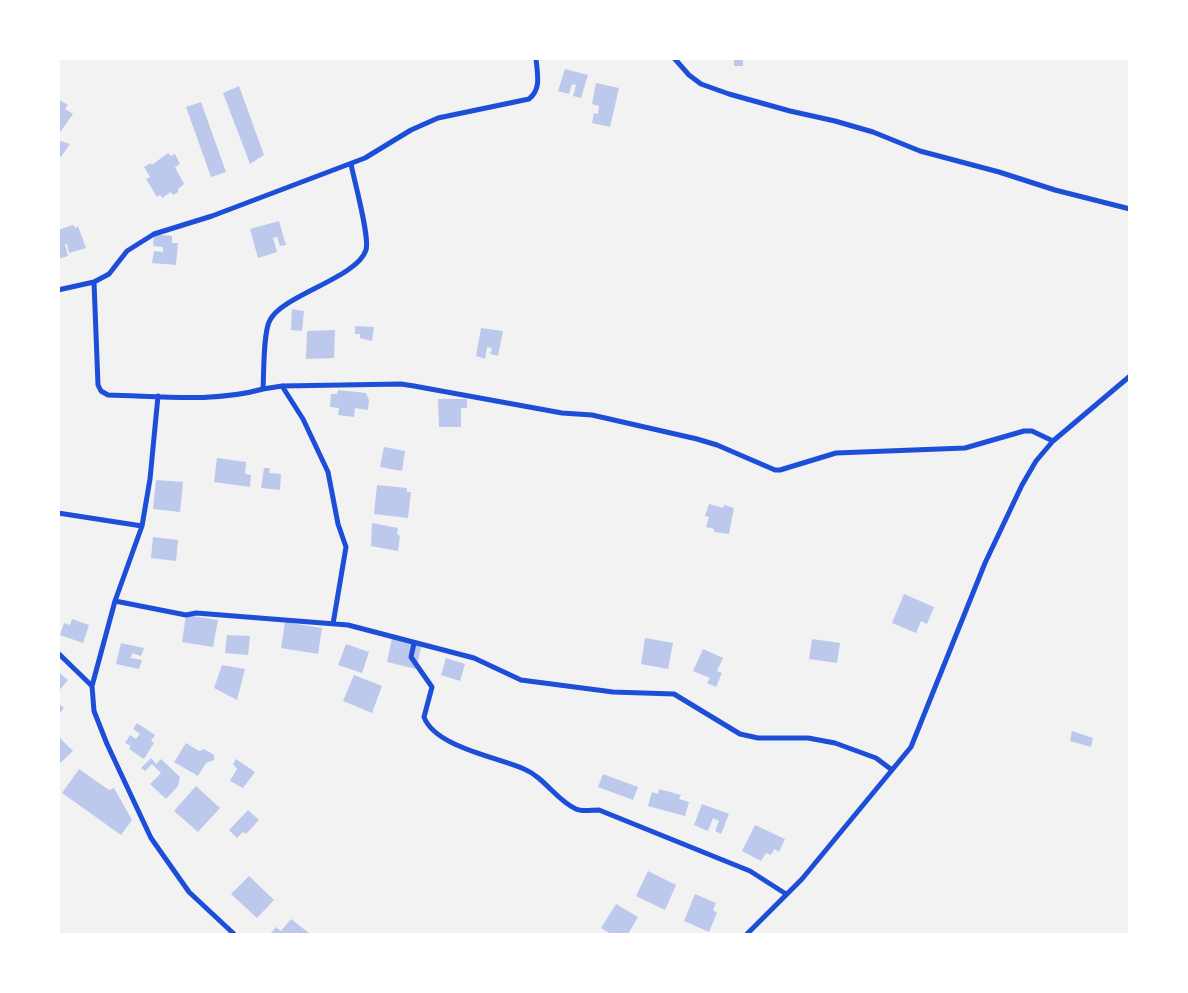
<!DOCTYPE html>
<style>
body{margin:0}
#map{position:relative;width:1188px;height:993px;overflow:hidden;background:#f2f2f2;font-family:"Open Sans",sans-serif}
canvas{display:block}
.frame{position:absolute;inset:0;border:60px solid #fff;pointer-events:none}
</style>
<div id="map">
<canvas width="1188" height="993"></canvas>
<div class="frame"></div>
</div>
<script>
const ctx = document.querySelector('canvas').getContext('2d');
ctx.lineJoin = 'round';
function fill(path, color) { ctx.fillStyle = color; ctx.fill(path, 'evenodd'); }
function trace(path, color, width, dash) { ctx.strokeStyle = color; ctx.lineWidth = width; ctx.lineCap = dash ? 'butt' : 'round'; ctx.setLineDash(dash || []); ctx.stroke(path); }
fill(new Path2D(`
 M734 58H743V66H734Z
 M565 69 588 75 581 98 573 96 576 85 572 84 569 94 558 91Z
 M596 83 619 88 610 127 592 123 594 113 598 114 599 106 592 104Z
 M239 86 264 155 250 164 223 93Z
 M58 99 68 105 65 109 73 114 58 135Z
 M201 102 226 172 211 177 186 107Z
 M58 140 70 144 61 157 58 155Z
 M168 153 171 156 175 154 180 164 175 167 184 184 178 189V192L173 195 171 192 162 198 160 195 157 197 146 179 150 177 144 167 151 163 152 165Z
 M279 221 286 245 280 246 277 237 273 238 277 252 258 258 250 229Z
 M73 225 76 228 78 226 86 248 69 253 67 244H65L68 256 58 259V230Z
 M154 234 172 236V243H178L176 265 152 263 154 251 163 252V247L153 246Z
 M292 309 304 311 302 331 291 330Z
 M355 326 374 327 372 341 360 338V334H355Z
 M481 328 503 331 498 356 490 354 492 348 487 347 485 359 476 356Z
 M335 330 334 358 306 359 307 331Z
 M338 390 366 393 369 400 368 410 355 408 354 417 338 415 339 408 330 407 331 394H337Z
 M438 399H467V408H461V427H439Z
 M384 447 405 451 402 471 380 467Z
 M217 458 246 462 245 474 251 475 250 487 214 482Z
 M264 468H270L269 473 281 474 280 490 261 488Z
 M156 480 183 482 180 512 153 509Z
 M377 485 407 488V492H411L408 518 374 514Z
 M709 504 723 508 724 505 734 508 729 534 714 532V529L706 527 709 517 705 516Z
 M372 523 398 528 397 534 400 536 398 551 371 546Z
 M153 537 178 540 176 561 151 558Z
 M904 594 934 607 927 624 921 621 916 633 892 623Z
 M186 615 218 620 213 647 182 642Z
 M72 619 89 625 83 643 60 635 64 623 70 625Z
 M285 622 322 628 318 654 281 648Z
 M227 635 250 636 248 655 225 653Z
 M392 638 422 644 416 669 387 662Z
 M645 638 673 643 668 669 641 664Z
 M812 639 840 643 837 663 809 659Z
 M121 643 144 648 141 656 132 653 131 658 142 660 139 669 116 664Z
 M346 644 369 652 362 673 338 665Z
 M703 649 723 658 717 671 722 673 716 687 707 683 710 678 693 671Z
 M446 658 465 664 460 681 441 675Z
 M222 665 245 669 237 700 214 688Z
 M58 672 68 680 58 692Z
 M354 675 382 686 372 713 343 701Z
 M58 703 64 708 58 715Z
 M137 723 155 735 151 741 154 743 144 759 129 749 131 746 125 743 130 735 136 739 140 734 133 729Z
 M1072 731 1093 738 1091 747 1070 741Z
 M58 736 73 751 58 765Z
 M186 743 199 751 204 749 214 755V760L206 763 198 776 174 762Z
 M151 758 156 764 161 759 180 777 178 786 166 799 150 784 161 773 152 764 145 771 141 768Z
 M236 759 255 772 243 788 230 781 237 769 233 764Z
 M79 769 109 790 114 788 132 820 121 835 62 793Z
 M603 774 638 787 633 800 598 787Z
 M196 786 220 808 198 832 174 811Z
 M659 789 681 795 679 799 689 802 685 816 648 806 652 792 658 794Z
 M702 804 729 814 721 834 715 831 719 821 713 818 708 831 694 825Z
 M248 810 259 820 246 834 243 832 237 838 229 830Z
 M755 825 785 839 779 852 774 849 771 855 766 853 761 861 742 851Z
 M648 871 676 885 665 910 636 896Z
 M249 876 274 900 257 918 231 894Z
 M695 894 716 903 713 910 717 913 709 932 684 921Z
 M616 904 638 917 628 934H611L601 928Z
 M291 919 309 933 308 934H270L276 927 281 931Z`), '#bdc9ec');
trace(new Path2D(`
 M674 58 689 75 701 84 729 94 790 111 835 121 873 132 920 151 999 172 1055 190 1130 209
 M351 164C354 180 370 237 366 250 357 278 283 295 270 320 263 332 264 374 263 389L282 386 401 384 414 386 562 413 592 415 697 439 717 445 775 470H780L836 453 965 448 1024 431H1032L1053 441
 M94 282 98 385 101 391 108 395C159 396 213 403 263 389
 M58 290 94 282 109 274 127 251 154 234 212 216 365 158 411 130 438 118 529 99C542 89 537 73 536 58
 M282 386 303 419 328 472 338 524 346 547 333 624
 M58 513 142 526
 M115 601 142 526 150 479 158 396
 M414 643 411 657 432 687 424 717C435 747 497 757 524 769 544 777 557 801 576 809 582 812 591 810 599 810L750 871 786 894
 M58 653 92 686
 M234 934 189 892 151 838 107 744 94 711 92 686 115 601 186 615 196 613 348 625 474 658 521 680 613 692 674 694 740 734 758 738H808L835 743 876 758 892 770
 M747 934 802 879 911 747 985 563 1022 485 1036 461 1053 441 1130 376`), '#1d4ed8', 5);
</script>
